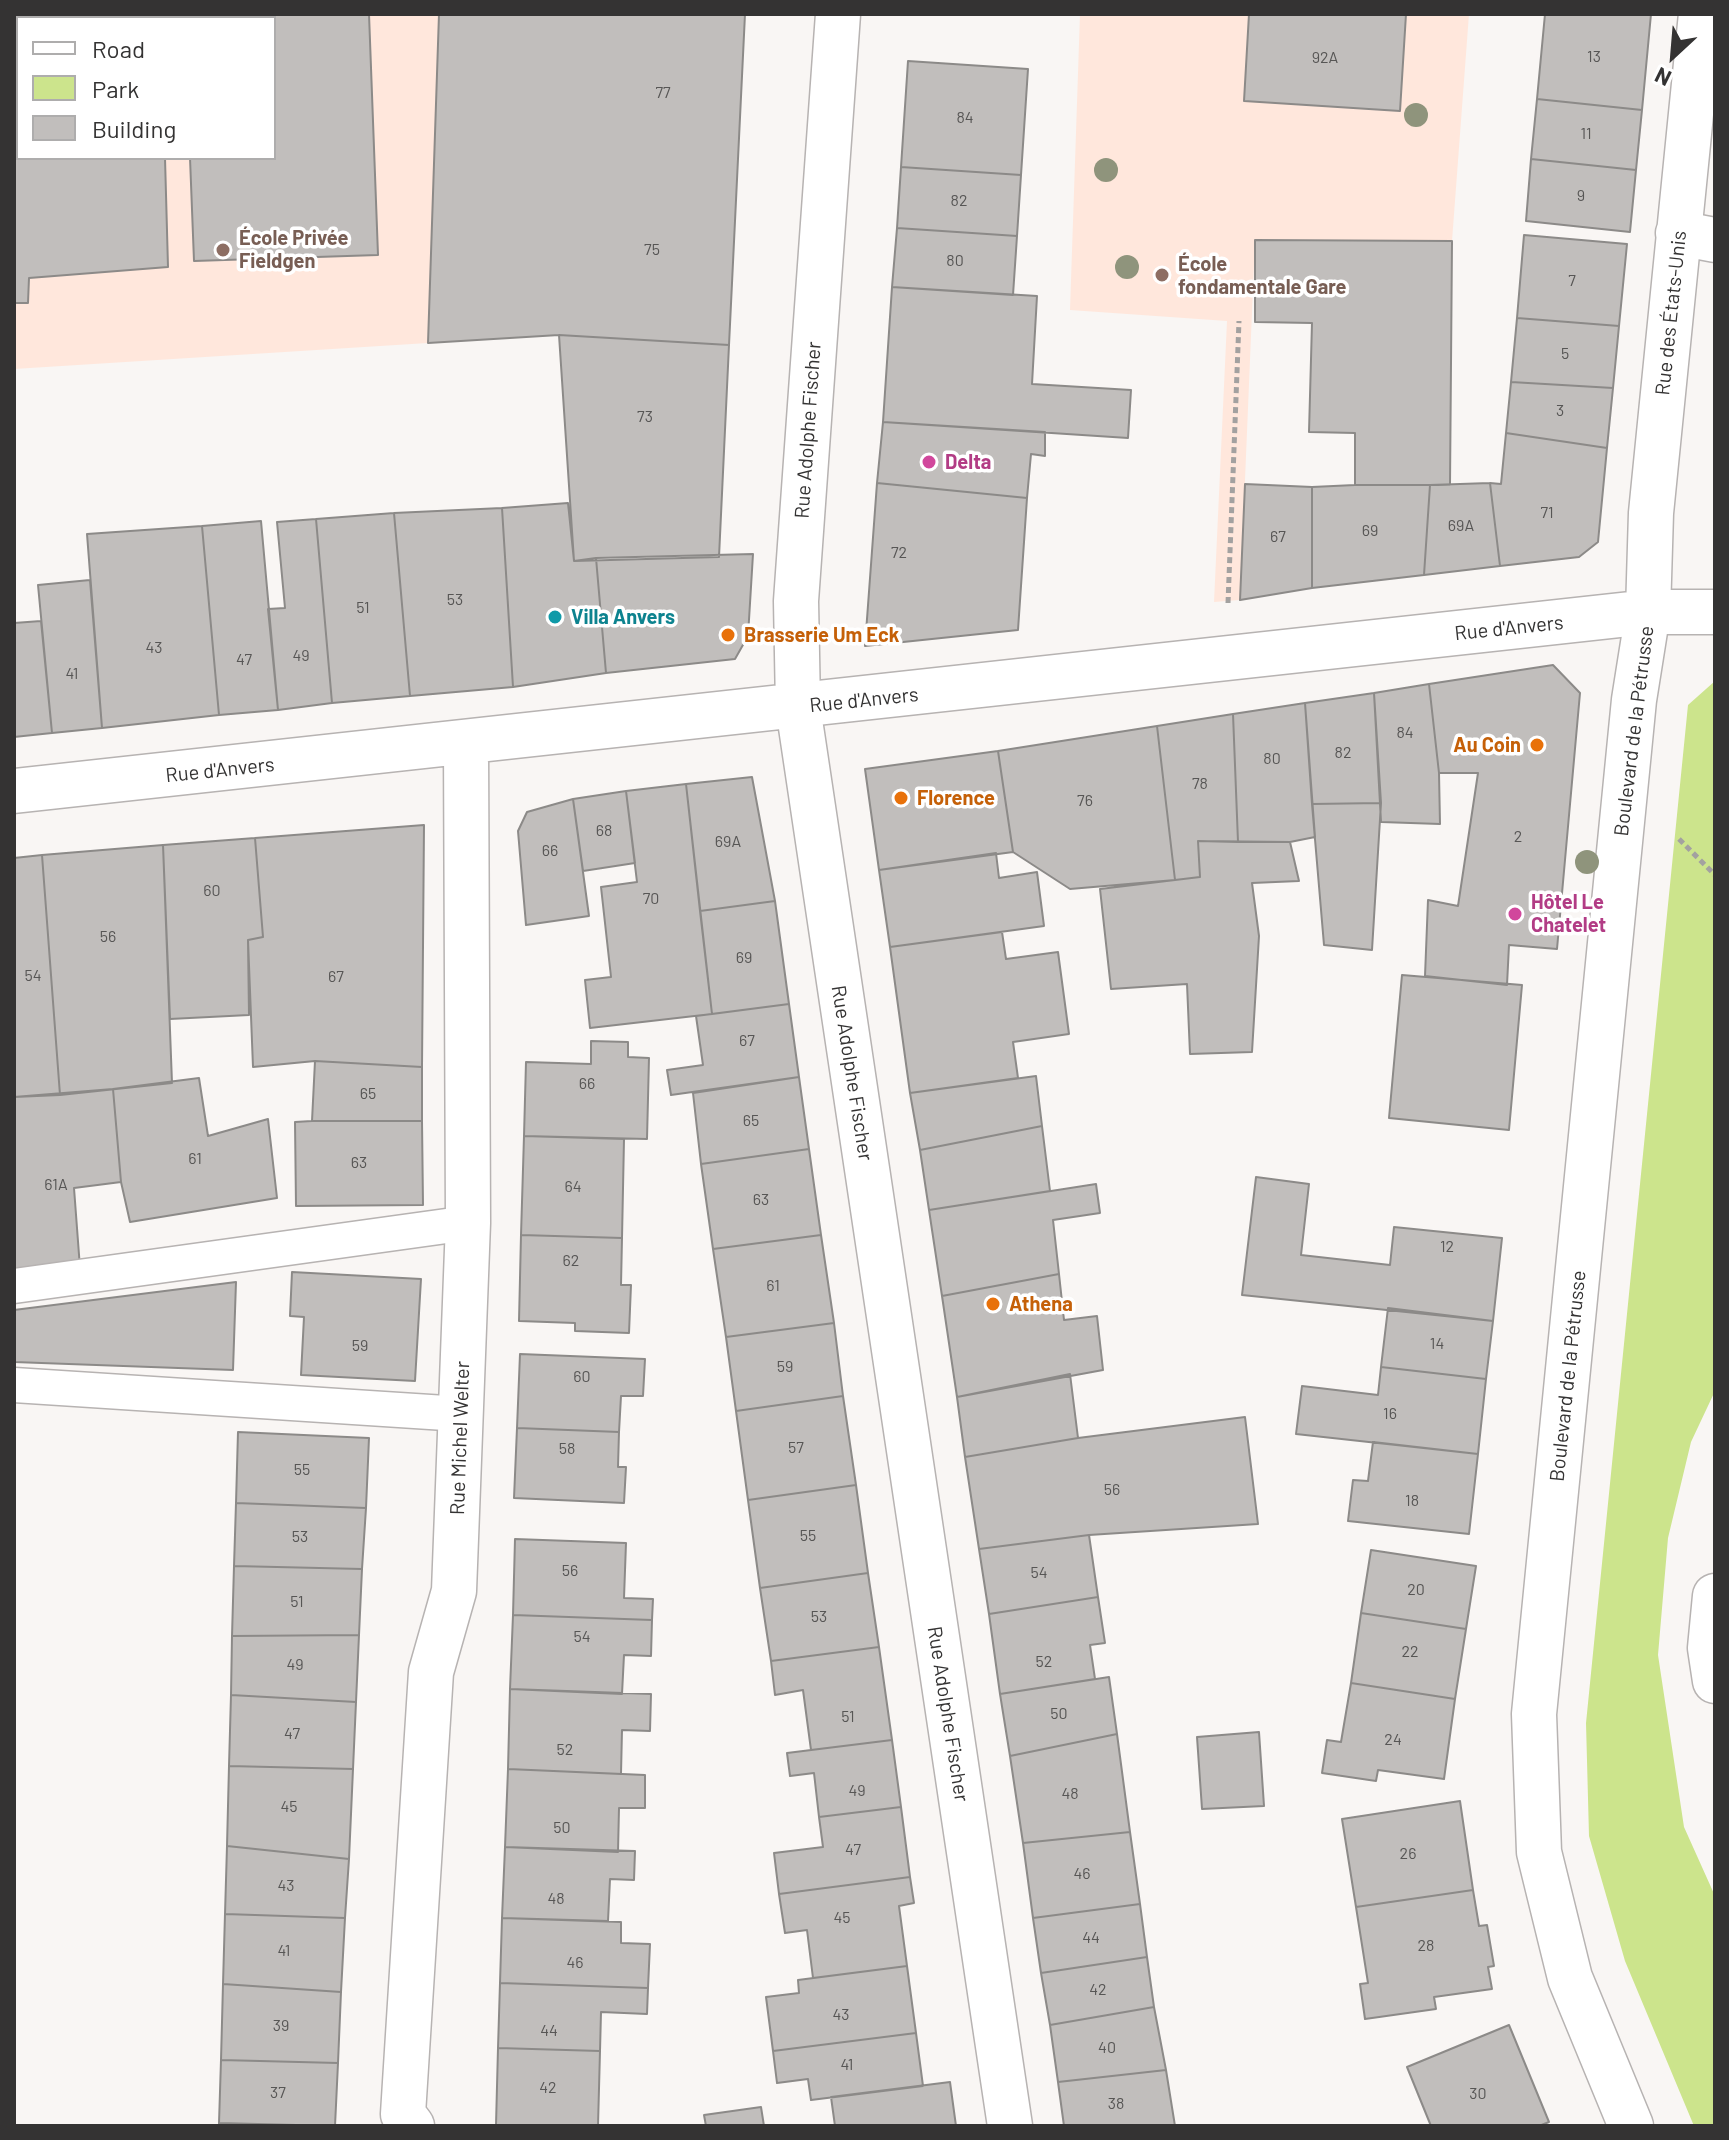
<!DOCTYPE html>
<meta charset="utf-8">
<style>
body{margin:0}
#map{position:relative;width:1729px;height:2140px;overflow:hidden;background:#f9f6f4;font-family:Barlow,sans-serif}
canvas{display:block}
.frame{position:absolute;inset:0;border:16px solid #343333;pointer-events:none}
.legend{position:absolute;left:16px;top:16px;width:260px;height:144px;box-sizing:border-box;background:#fff;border:2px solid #aeadad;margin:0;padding:10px 14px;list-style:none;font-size:24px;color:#343333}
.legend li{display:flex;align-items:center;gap:16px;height:40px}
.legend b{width:40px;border:2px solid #aeadad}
.north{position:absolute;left:1633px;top:16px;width:80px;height:80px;-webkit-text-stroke:6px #fff;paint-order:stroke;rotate:206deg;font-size:22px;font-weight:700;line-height:32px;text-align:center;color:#343333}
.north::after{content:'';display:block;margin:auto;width:28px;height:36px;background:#343333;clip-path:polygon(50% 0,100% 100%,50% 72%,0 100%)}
</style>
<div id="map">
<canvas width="1729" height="2140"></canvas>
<div class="frame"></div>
<ul class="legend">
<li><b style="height:10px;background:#fff"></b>Road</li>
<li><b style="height:22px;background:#cce48c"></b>Park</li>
<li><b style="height:22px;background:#c1bebc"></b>Building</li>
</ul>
<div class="north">N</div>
</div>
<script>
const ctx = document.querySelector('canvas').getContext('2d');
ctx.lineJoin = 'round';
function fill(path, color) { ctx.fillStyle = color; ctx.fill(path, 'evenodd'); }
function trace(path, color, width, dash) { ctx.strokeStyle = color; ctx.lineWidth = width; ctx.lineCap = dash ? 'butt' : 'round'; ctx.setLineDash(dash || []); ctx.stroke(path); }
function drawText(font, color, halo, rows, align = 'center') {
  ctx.font = font + ' Barlow,sans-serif'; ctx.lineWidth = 7; ctx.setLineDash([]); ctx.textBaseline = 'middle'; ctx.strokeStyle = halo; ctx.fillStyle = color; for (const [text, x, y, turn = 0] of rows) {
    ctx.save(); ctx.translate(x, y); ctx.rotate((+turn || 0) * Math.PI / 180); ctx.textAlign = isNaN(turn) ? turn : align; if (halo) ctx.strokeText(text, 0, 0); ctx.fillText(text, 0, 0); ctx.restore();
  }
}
fill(new Path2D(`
 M14 14H439L428 343 14 369ZM18 18H274V158H18Z
 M1080 14H1469L1452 241 1255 240 1240 600 1214 602 1227 321 1070 310Z`), '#ffe7dc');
fill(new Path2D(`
 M1715 681V1391L1691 1442 1668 1538 1658 1655 1684 1827 1715 1896V2126H1694L1625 1961 1589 1836 1586 1723 1688 705Z`), '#cce48c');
const building = new Path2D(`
 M184 14H369L378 255 194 261 190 158H274V18H185Z
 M439 14H745L729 345 559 335 428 343Z
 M1249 14H1406L1400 111 1244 101Z
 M1545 14H1651L1642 110 1537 99Z
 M908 61 1028 69 1021 175 901 167Z
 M14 81H18V158H165L168 267 29 278 28 303H14Z
 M1537 99 1642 110 1636 170 1531 159Z
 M1531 159 1636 170 1630 232 1526 221Z
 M901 167 1021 175 1017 236 897 228Z
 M897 228 1017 236 1013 295 892 287Z
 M1524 235 1627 244 1619 326 1517 318Z
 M1255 240 1452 241 1450 485H1355V433L1309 432 1312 323 1255 322Z
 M892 287 1037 296 1032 384 1131 390 1128 438 883 422Z
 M1517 318 1619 326 1613 388 1511 382Z
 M559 335 729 345 719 557 574 561Z
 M1511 382 1613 388 1607 448 1506 433Z
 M883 422 1045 432V456L1031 454 1027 498 877 483Z
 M1506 433 1607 448 1598 542 1579 557 1500 566 1490 483 1501 484Z
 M877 483 1027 498 1018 630 865 646Z
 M1490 483 1500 566 1424 575 1430 485Z
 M1245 484 1312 487V588L1240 600Z
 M1355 485H1430L1424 575 1312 588V487Z
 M568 503 574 561 596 558 606 673 513 687 502 508Z
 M502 508 513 687 410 696 394 513Z
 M394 513 410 696 332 703 316 519Z
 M316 519 332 703 278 710 268 609 285 608 277 522Z
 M261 521 278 710 219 715 202 526Z
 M202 526 219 715 102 728 87 534Z
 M753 554 748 636 735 659 606 673 596 558Z
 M90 580 102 728 52 733 38 585Z
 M41 621 52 733 14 737V623Z
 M1553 665 1580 693 1557 949 1509 945 1507 985 1425 976 1428 900 1458 906 1478 773H1439L1429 684Z
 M1429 684 1439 773 1440 824 1381 822 1374 693Z
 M1374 693 1381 803 1312 804 1305 703Z
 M1305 703 1315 837 1290 842H1238L1233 714Z
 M1233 714 1238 842 1198 841 1200 877 1175 880 1157 726Z
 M1157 726 1175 880 1070 889 1013 852 998 751Z
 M998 751 1013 852 879 870 865 769Z
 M752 777 775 901 700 911 686 784Z
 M686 784 712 1014 590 1028 585 980 611 977 601 887 637 882 626 791Z
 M626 791 635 863 583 871 573 799Z
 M573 799 589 916 526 925 518 831 527 812Z
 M1381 803 1372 950 1324 945 1312 804Z
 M424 825 422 1067 315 1061 253 1067 248 940 263 937 255 838Z
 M255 838 263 937 248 940 249 1015 170 1019 163 845Z
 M1198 841 1290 842 1299 881 1252 883 1259 936 1252 1052 1190 1054 1187 984 1111 989 1100 889 1200 877Z
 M163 845 172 1083 60 1095 42 855Z
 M996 853 999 878 1037 872 1044 926 890 947 879 870Z
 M42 855 60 1095 14 1097V858Z
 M775 901 789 1004 712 1014 700 911Z
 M1002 932 1006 959 1058 952 1069 1034 1013 1042 1018 1078 910 1093 890 947Z
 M1402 975 1522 985 1509 1130 1389 1118Z
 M789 1004 799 1077 671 1095 667 1070 703 1065 696 1016Z
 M591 1041 628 1042V1057L649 1058 647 1139 524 1136 526 1062 591 1064Z
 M315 1061 422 1067V1121H312Z
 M1036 1076 1042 1126 920 1150 910 1093Z
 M799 1077 809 1149 701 1164 693 1093Z
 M199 1078 208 1136 268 1119 277 1198 130 1222 121 1182 113 1089Z
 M113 1089 121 1182 74 1188 80 1268 14 1275V1097Z
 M312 1121H422L423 1205 296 1206 295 1122Z
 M1042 1126 1050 1191 929 1210 920 1150Z
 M524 1136 624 1139 622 1238 521 1235Z
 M809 1149 821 1235 713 1249 701 1164Z
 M1256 1177 1309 1184 1301 1255 1390 1265 1394 1227 1502 1238 1493 1321 1242 1295Z
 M1096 1184 1100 1213 1053 1220 1059 1274 942 1296 929 1210Z
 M521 1235 622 1238 621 1285H631L629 1333 575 1331V1323L519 1321Z
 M821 1235 834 1323 726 1337 713 1249Z
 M292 1272 421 1279 415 1381 301 1375 304 1317 290 1316Z
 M1059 1274 1064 1320 1097 1316 1103 1370 957 1397 942 1296Z
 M236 1282 233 1370 14 1362V1310Z
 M1388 1308 1493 1321 1486 1379 1381 1367Z
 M834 1323 843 1396 736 1411 726 1337Z
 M520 1354 645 1359 643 1396H621L619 1432 517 1428Z
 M1381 1367 1486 1379 1478 1454 1296 1434 1302 1386 1378 1395Z
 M1070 1374 1078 1438 965 1457 957 1397Z
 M843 1396 856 1485 748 1500 736 1411Z
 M1245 1417 1258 1524 1089 1535 979 1549 965 1457 1078 1438Z
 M517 1428 619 1432 618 1467H626L624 1503 514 1498Z
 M238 1432 369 1438 366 1508 236 1503Z
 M1373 1442 1478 1454 1469 1534 1348 1521 1353 1480 1368 1481Z
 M856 1485 868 1573 760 1588 748 1500Z
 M236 1503 366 1508 362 1569 234 1566Z
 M1089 1535 1098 1597 989 1614 979 1549Z
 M515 1539 626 1543 624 1598 653 1599 652 1620 513 1615Z
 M1371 1550 1476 1566 1466 1629 1361 1613Z
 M234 1566 362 1569 359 1635 232 1636Z
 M868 1573 879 1647 771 1661 760 1588Z
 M1098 1597 1105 1643 1090 1645 1095 1679 1000 1694 989 1614Z
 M1361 1613 1466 1629 1455 1699 1351 1683Z
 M513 1615 652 1620 651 1656 624 1655 622 1694 510 1689Z
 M359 1635 356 1702 231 1695 232 1636Z
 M879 1647 892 1740 811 1750 803 1690 775 1695 771 1661Z
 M1109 1677 1117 1734 1010 1756 1000 1694Z
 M1351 1683 1455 1699 1444 1779 1378 1770 1376 1781 1322 1773 1327 1740 1341 1742Z
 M510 1689 651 1694 650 1731 622 1730 621 1774 508 1769Z
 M231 1695 356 1702 353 1769 229 1766Z
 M1259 1732 1264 1806 1202 1809 1197 1737Z
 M1117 1734 1130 1832 1023 1843 1010 1756Z
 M892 1740 901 1807 819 1817 814 1773 790 1776 787 1753Z
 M229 1766 353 1769 349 1859 227 1846Z
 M508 1769 645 1775V1808H619L618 1852 505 1847Z
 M1460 1801 1473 1890 1356 1907 1342 1819Z
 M901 1807 910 1877 779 1894 774 1853 823 1847 819 1817Z
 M1130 1832 1140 1904 1033 1918 1023 1843Z
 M227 1846 349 1859 345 1918 225 1914Z
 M505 1847 635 1851 634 1880 610 1879 608 1921 502 1918Z
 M910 1877 914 1903 899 1906 907 1966 813 1978 807 1930 785 1933 779 1894Z
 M1473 1890 1479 1926 1487 1925 1494 1966 1488 1967 1492 1989 1434 1997 1436 2009 1365 2019 1360 1984 1368 1983 1356 1907Z
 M1140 1904 1147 1957 1041 1973 1033 1918Z
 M225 1914 345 1918 341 1992 223 1984Z
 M502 1918 621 1922V1943L650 1944 648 1988 500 1983Z
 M1147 1957 1154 2007 1050 2025 1041 1973Z
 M907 1966 916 2033 773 2051 766 1997 799 1993 798 1980Z
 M500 1983 648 1988 647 2014 601 2012 600 2051 498 2048Z
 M223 1984 341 1992 338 2063 221 2060Z
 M1154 2007 1166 2070 1058 2082 1050 2025Z
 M1509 2025 1549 2122 1539 2126H1431L1407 2067Z
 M916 2033 923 2086 811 2100 808 2079 777 2083 773 2051Z
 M498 2048 600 2051 598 2126 496 2125Z
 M221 2060 338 2063 335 2126 219 2123Z
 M1166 2070 1175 2126H1064L1058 2082Z
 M950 2082 956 2126H835L831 2097Z
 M761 2107 764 2126H706L704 2115Z
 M219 2123 304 2126H219Z`);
fill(building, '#c1bebc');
trace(building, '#8c8a88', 2);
const lane = new Path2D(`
 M14 1286 468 1223
 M14 1385 461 1414`);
const street = new Path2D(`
 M838 14 796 601 798 707 1010 2126
 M1678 233 1715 240
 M14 791 1648 612 1651 513 1701 14
 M1715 1596 1710 1648 1715 1681
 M412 2126 403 2114 431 1672 454 1591 468 1223 466 744`);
const secondary = new Path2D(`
 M1631 2126 1570 1978 1539 1852 1534 1714 1634 700 1648 612H1715`);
trace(lane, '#b7b3b2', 37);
trace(street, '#b7b3b2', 47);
trace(secondary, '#b7b3b2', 47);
trace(new Path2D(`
 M1228 603 1239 321
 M1679 839 1715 875`), '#a3a1a0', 5, [6, 4]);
trace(lane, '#fff', 34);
trace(street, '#fff', 44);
trace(secondary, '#fff', 44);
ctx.fillStyle = '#8f947c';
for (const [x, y] of [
 [1416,115],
 [1106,170],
 [1127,267],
 [1587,862]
]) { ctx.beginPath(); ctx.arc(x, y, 12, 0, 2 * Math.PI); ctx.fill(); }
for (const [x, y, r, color] of [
 [223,250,8,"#8d6e63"],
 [1162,275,8,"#8d6e63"],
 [929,462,8,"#d1479c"],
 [555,617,8,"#0f9aa8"],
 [728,635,8,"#e8710a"],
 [1537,745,8,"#e8710a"],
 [901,798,8,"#e8710a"],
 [1515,914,8,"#d1479c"],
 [993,1304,8,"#e8710a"]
]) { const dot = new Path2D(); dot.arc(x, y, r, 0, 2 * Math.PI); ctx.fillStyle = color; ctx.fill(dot); trace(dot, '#fff', 3); }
drawText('16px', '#575655', null, [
 ["13",1594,57],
 ["92A",1325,58],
 ["77",663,93],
 ["84",965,118],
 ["11",1586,134],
 ["9",1581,196],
 ["82",959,201],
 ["75",652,250],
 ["80",955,261],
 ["7",1572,281],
 ["5",1565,354],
 ["3",1560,411],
 ["73",645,417],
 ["71",1547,513],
 ["69A",1461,526],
 ["69",1370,531],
 ["67",1278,537],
 ["72",899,553],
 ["53",455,600],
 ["51",363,608],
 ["43",154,648],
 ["49",301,656],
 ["47",244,660],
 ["41",72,674],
 ["84",1405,733],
 ["82",1343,753],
 ["80",1272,759],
 ["78",1200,784],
 ["76",1085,801],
 ["68",604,831],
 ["2",1518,837],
 ["69A",728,842],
 ["66",550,851],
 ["60",212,891],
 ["70",651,899],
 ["56",108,937],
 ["69",744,958],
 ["54",33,976],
 ["67",336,977],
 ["67",747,1041],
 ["66",587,1084],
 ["65",368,1094],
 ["65",751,1121],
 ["61",195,1159],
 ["63",359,1163],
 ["61A",56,1185],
 ["64",573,1187],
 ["63",761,1200],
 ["12",1447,1247],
 ["62",571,1261],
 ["61",773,1286],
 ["14",1437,1344],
 ["59",360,1346],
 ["59",785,1367],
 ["60",582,1377],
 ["16",1390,1414],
 ["57",796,1448],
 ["58",567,1449],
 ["55",302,1470],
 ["56",1112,1490],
 ["18",1412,1501],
 ["55",808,1536],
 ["53",300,1537],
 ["56",570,1571],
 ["54",1039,1573],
 ["20",1416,1590],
 ["51",297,1602],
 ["53",819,1617],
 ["54",582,1637],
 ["22",1410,1652],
 ["52",1044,1662],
 ["49",295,1665],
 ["50",1059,1714],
 ["51",848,1717],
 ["47",292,1734],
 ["24",1393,1740],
 ["52",565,1750],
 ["49",857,1791],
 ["48",1070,1794],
 ["45",289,1807],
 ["50",562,1828],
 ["47",853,1850],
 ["26",1408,1854],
 ["46",1082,1874],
 ["43",286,1886],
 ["48",556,1899],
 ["45",842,1918],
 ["44",1091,1938],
 ["28",1426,1946],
 ["41",284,1951],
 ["46",575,1963],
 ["42",1098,1990],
 ["43",841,2015],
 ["39",281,2026],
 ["44",549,2031],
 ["40",1107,2048],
 ["41",847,2065],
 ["42",548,2088],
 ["37",278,2093],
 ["30",1478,2094],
 ["38",1116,2104]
]);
drawText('bold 20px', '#785e54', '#fff', [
 ["École Privée",239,238],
 ["Fieldgen",239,261],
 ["École",1178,264],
 ["fondamentale Gare",1178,287]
], 'left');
drawText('20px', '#343333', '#fff', [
 ["Rue des États-Unis",1671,313,-84],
 ["Rue Adolphe Fischer",808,430,-86],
 ["Rue d'Anvers",1509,628,-6],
 ["Rue d'Anvers",864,700,-6],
 ["Boulevard de la Pétrusse",1634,731,-83],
 ["Rue d'Anvers",220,770,-6],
 ["Rue Adolphe Fischer",852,1073,81],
 ["Boulevard de la Pétrusse",1568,1376,-84],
 ["Rue Michel Welter",460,1438,-88],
 ["Rue Adolphe Fischer",948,1714,81]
]);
drawText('bold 20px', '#b23c85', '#fff', [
 ["Delta",945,462],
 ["Hôtel Le",1531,902],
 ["Chatelet",1531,925]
], 'left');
drawText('bold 20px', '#0d838f', '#fff', [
 ["Villa Anvers",571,617]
], 'left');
drawText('bold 20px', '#c56008', '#fff', [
 ["Brasserie Um Eck",744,635],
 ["Au Coin",1521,745,"right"],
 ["Florence",917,798],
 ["Athena",1009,1304]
], 'left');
</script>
